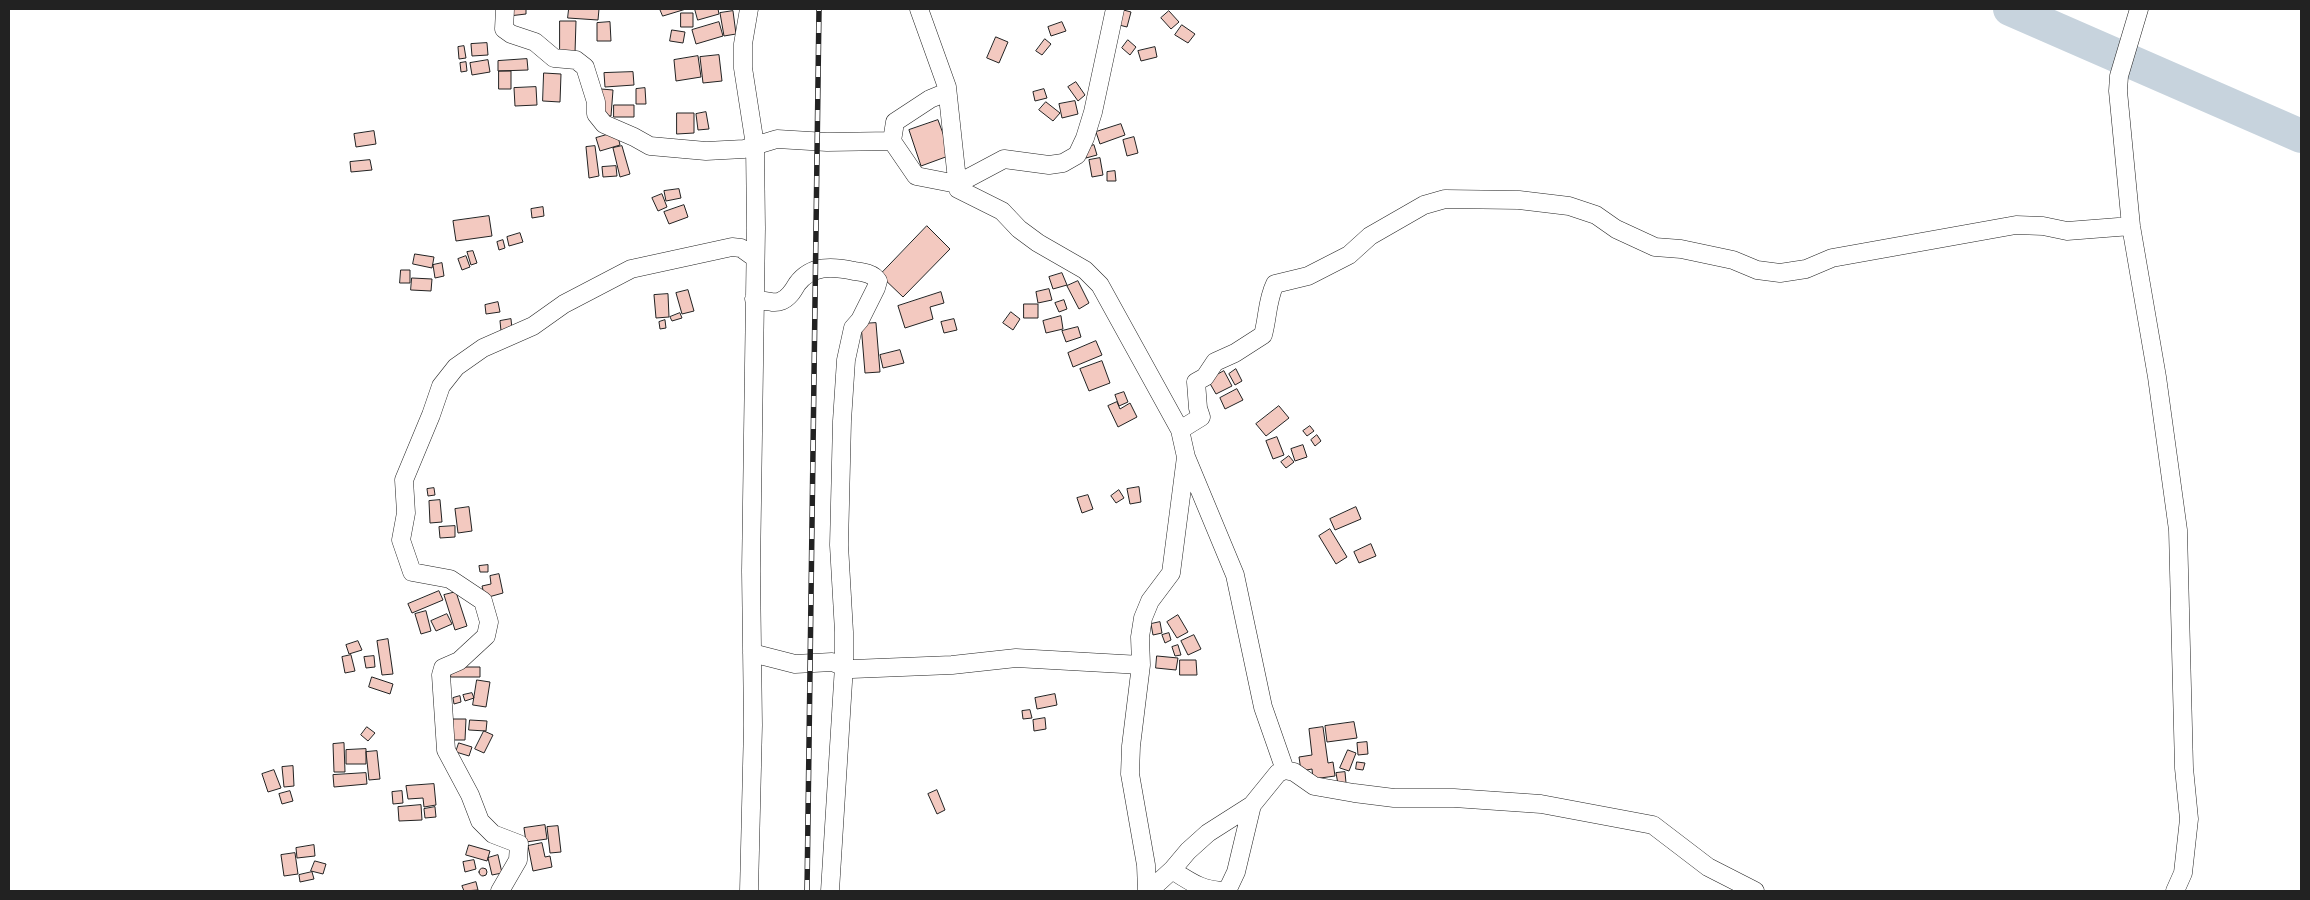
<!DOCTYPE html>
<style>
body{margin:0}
#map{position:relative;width:2310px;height:900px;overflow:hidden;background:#fff;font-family:Ubuntu,sans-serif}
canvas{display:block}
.frame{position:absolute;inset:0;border:10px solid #222;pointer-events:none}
</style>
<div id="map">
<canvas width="2310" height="900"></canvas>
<div class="frame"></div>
</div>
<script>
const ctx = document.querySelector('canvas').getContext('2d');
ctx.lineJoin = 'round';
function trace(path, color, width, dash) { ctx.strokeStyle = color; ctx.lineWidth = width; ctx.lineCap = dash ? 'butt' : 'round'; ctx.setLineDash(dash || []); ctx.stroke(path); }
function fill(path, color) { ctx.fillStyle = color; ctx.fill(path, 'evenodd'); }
trace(new Path2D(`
 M2010 9 2301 136`), '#c7d3dd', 34);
const building = new Path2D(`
 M509 9H526V14L509 16Z
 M569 9H599L598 20 568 18Z
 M660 9H686L663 16Z
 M695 9H718L719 14 698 20Z
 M1120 9 1131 12 1127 27 1115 24Z
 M733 11 736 34 724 36 720 13Z
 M1169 11 1179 22 1171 29 1161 18Z
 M681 13H693V27H681Z
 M560 21H576L575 53 560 52Z
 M610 22 611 41H597V23Z
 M719 22 723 36 696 44 692 30Z
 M1062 22 1066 31 1051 36 1048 27Z
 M1182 25 1195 34 1188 43 1175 35Z
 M672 30 685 32 683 43 670 41Z
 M996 37 1008 42 999 63 987 58Z
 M1045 39 1051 44 1042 55 1036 51Z
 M1128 40 1136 47 1130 55 1122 48Z
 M487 43 488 55 472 56 471 44Z
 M464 46 466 58 459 59 458 47Z
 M1155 47 1157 57 1141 61 1138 51Z
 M719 55 722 81 703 83 700 57Z
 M698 56 701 77 676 81 674 60Z
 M527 59 528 70 498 71V61Z
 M488 60 490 72 472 75 470 63Z
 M466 62 467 71 461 72 460 63Z
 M499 71H511V89H499Z
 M633 72 634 85 605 87 604 73Z
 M544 73 561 74 560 102 543 101Z
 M1076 82 1085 95 1078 101 1068 87Z
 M536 87 537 105 515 106 514 88Z
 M645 88 646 104H636V89Z
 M601 89 613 90 611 116H599Z
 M1044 89 1047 98 1035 101 1033 92Z
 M1075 101 1078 114 1062 118 1059 104Z
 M1046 102 1060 113 1053 121 1039 110Z
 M614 105H634V117H614Z
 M706 112 709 129 698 130 696 114Z
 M677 113H694V133L677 134Z
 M938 120 951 155 921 166 909 130Z
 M1121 124 1125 135 1100 144 1096 132Z
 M374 131 376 144 356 147 354 134Z
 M617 132 620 145 600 151 596 138Z
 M1134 137 1138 153 1127 156 1123 140Z
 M1094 145 1097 155 1086 158 1083 149Z
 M595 146 599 176 589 178 586 147Z
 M622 146 630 174 620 177 613 148Z
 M1100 158 1103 175 1092 177 1089 160Z
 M370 160 372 170 351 172 350 162Z
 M616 166 617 176 603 177 602 167Z
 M1115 171 1116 181H1107V172Z
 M679 189 681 198 666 201 664 191Z
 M662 194 667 207 658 211 652 198Z
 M684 205 688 217 669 224 664 212Z
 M543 207 544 216 532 218 531 209Z
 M489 216 492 236 456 241 453 221Z
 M927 226 950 249 903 297 880 275Z
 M520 233 523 242 509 246 507 237Z
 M503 240 505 248 499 250 497 242Z
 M473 251 477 263 471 265 467 252Z
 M415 254 434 257 432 268 413 264Z
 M466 256 470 267 462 270 458 259Z
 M442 263 444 276 435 278 433 265Z
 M401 270H410V283H400Z
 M1062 273 1067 285 1053 289 1049 277Z
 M412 278 432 279 431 291 411 290Z
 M1078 281 1089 303 1079 309 1067 286Z
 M1049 289 1052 300 1038 303 1036 292Z
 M688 290 694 311 682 314 676 293Z
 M941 292 944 303 930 307 933 319 905 328 898 306Z
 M668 294 669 317 656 318 654 295Z
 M1064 300 1067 309 1059 312 1055 303Z
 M498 302 500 312 486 314 485 305Z
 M1024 304H1038V318H1024Z
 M1011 312 1020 319 1013 330 1003 323Z
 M680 313 682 318 672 321 670 317Z
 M1061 316 1063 329 1046 333 1043 321Z
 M511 319 512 329 501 331 500 321Z
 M954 319 957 330 944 333 941 322Z
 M665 320 666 328 660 329 659 322Z
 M876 323 880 372 865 373 861 324Z
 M1078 327 1081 337 1066 342 1062 331Z
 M1096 341 1102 355 1073 367 1068 353Z
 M900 350 904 363 883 368 880 355Z
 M1102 361 1110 383 1089 391 1080 369Z
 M1236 369 1242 381 1235 385 1229 374Z
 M1224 371 1232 386 1216 394 1208 380Z
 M1237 389 1243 400 1225 409 1220 398Z
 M1124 392 1128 402 1119 406 1115 395Z
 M1117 402 1120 409 1130 403 1137 417 1118 427 1108 406Z
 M1279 406 1289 418 1266 436 1256 424Z
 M1310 426 1314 431 1307 436 1303 431Z
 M1317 435 1321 441 1315 446 1311 440Z
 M1277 437 1284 455 1273 459 1266 441Z
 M1303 445 1307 457 1295 461 1291 449Z
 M1289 456 1294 462 1286 468 1281 462Z
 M1139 487 1141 502 1130 504 1127 489Z
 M434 488 435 495 428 496 427 489Z
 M1119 490 1124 498 1116 503 1111 496Z
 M1088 495 1093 509 1082 513 1077 498Z
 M440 500 442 522 430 523 429 501Z
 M469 507 472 531 458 533 455 509Z
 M1356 507 1361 519 1335 530 1330 519Z
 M455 526V537L440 538 439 527Z
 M1330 529 1347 557 1336 564 1319 536Z
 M1371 544 1376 556 1359 563 1354 552Z
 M488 565V572H480L479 566Z
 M499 574 503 593 485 598 482 586 491 584 490 576Z
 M439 591 443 600 412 613 408 604Z
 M456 592 467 626 455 630 444 595Z
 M426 611 431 631 421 634 415 614Z
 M447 614 452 624 436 631 431 621Z
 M1178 615 1188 632 1177 638 1167 622Z
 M1160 622 1162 633 1153 635 1151 624Z
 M1169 633 1171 640 1165 643 1162 635Z
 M1194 635 1201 649 1188 655 1181 641Z
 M388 639 393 674 382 675 377 641Z
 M358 641 362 650 349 654 346 645Z
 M1178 645 1181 655 1175 656 1172 647Z
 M351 655 355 671 345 673 342 657Z
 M374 656 375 667 366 668 364 657Z
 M1157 656 1178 658 1176 670 1156 668Z
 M1180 660H1196L1197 675H1180Z
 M451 667H480V677H451Z
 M372 677 393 684 390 694 369 687Z
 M477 680 490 682 486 707 473 705Z
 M472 693 474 698 465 701 463 695Z
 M1055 694 1057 705 1037 709 1035 698Z
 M460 696 461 702 454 704 453 698Z
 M1030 710 1032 718 1023 719 1022 711Z
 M1045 718 1046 729 1034 731 1033 720Z
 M453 719H466L465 740H453Z
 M470 720 487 721 486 731 469 730Z
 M1354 722 1357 738 1327 742 1325 726Z
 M367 727 375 733 368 741 361 735Z
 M1323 727 1328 763 1333 762 1335 776 1313 779 1312 769 1301 771 1299 757 1312 755 1309 729Z
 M484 731 493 735 484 753 475 749Z
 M1367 742 1368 754 1358 755 1357 743Z
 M344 743 345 772H334L333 744Z
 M459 743 472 747 469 756 456 752Z
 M366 749V764H346V750Z
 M1348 750 1356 753 1349 771 1340 768Z
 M377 751 380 779 369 780 366 752Z
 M1357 762 1365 763 1363 770 1356 769Z
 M293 766 294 786 284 787 282 767Z
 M274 770 281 788 268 792 262 774Z
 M1345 772 1346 783 1338 784 1336 773Z
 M366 773 367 784 334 787 333 775Z
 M434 784 436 805 424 807 423 798 408 799 406 786Z
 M937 790 945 810 937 814 928 794Z
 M290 791 293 801 282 804 279 794Z
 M402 791 403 803 393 804 392 792Z
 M421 805 422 820 399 821 398 807Z
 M435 807 436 817 425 818 424 809Z
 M545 825 547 839 526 842 524 828Z
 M558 826 561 852 550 853 547 827Z
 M542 843 545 857 550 856 552 867 533 871 528 846Z
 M314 845 315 856 297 858 296 848Z
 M469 845 490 851 487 861 466 855Z
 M295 853 298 874 284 876 281 855Z
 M498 855 502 873 492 875 488 858Z
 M474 860 476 869 465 872 463 862Z
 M315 861 326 864 323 874 311 871Z
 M479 872a4 4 0 1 1 8 0a4 4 0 1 1-8 0Z
 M312 872 314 879 300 882 299 875Z
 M476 882 478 890 464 891 462 886Z`);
fill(building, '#f3c9c0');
trace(building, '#222', 1);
const street = new Path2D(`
 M505 9 504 29 511 34 535 42 554 58 576 60 585 67 596 102V114L604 124 634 137 650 146 706 151 744 149 777 139 827 142 892 141
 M749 9 743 44V68L755 145 756 228 751 571 753 725 749 891
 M919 9 947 87 958 189 1002 211 1019 229 1038 243 1085 270 1100 285 1180 430 1186 457 1235 575 1263 707 1285 770
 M2139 9 2119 76 2118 91 2131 226 2157 377 2178 530 2184 768 2189 819 2183 873 2175 891
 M947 92 930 99 895 122 892 141 916 176 957 184 1004 159 1049 165 1063 163 1077 155 1085 138 1093 112 1115 9
 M754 299C762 300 775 304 781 301 789 298 793 291 797 284 811 265 832 266 854 271 862 272 873 273 878 281L876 288 860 320 853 328 846 360 842 421 839 545 844 632V666L830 891
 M1180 430 1201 417 1198 408 1196 382 1205 377 1215 362 1235 353 1263 335C1268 317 1267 300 1275 284L1308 276 1349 255 1370 236 1424 205 1445 199 1519 200 1569 206 1596 215 1616 229 1655 247 1681 249 1733 260 1757 270 1780 273 1806 269 1832 258 2016 225 2043 226 2067 231 2131 226
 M752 653 795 664 832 662 852 669 952 665 1016 658 1141 665
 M1172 870C1192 883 1203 891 1227 891L1236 872 1252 805
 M500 891 518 860 519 844 493 834 480 821 470 795 446 750 441 675 443 668 459 661 486 636 489 622 483 601 450 579 412 572 401 540 406 513 404 480 431 415 441 386 456 367 483 348 533 326 564 304 631 269 732 247 741 248 755 258
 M1147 891 1146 865 1130 774 1131 746 1141 665 1140 637 1143 618 1150 601 1171 573 1186 457
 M1149 891 1172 870 1188 851 1208 833 1252 805 1278 773 1285 770 1294 772 1314 786 1354 793 1394 798H1454L1541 804 1653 825 1708 867 1755 891`);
trace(street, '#222', 19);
trace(street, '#fff', 18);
const rail = new Path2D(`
 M807 891 819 9`);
trace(rail, '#222', 5.5);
trace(rail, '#fff', 4, [11]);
</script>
